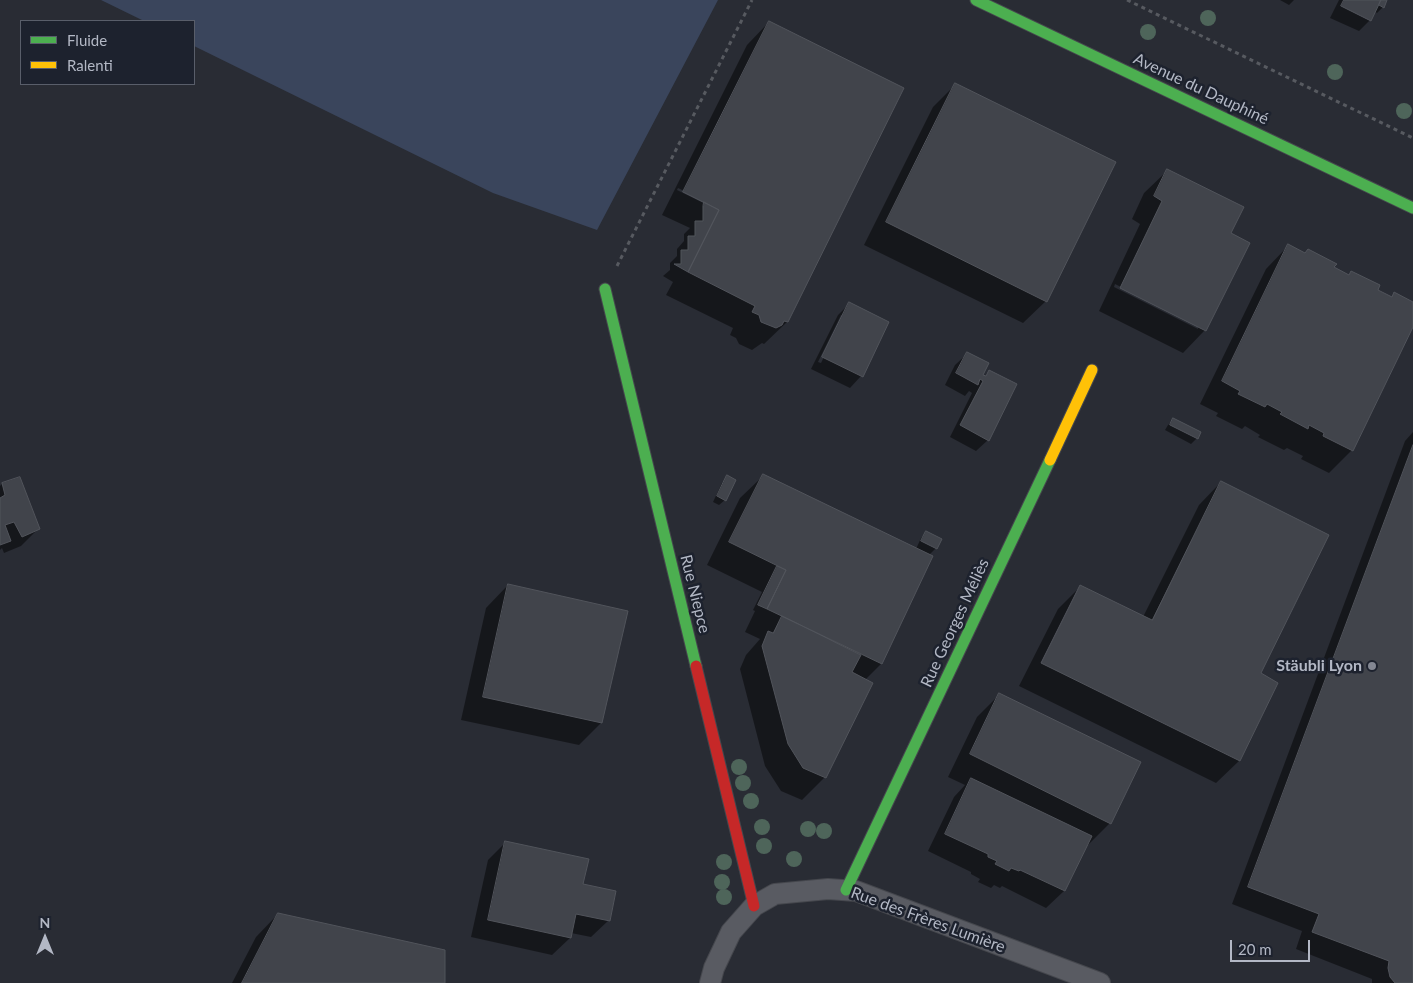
<!DOCTYPE html>
<meta charset="utf-8">
<style>
body{margin:0}
#map{position:relative;width:1413px;height:983px;overflow:hidden;background:#292c34;font-family:Lato,sans-serif}
canvas{display:block}
.legend{position:absolute;left:20px;top:20px;width:175px;height:65px;box-sizing:border-box;background:#1d222e;border:1px solid #595e6a;margin:0;padding:6px 9px;list-style:none;font-size:15px;color:#b3b8c5}
.legend li{display:flex;align-items:center;gap:10px;height:25px}
.legend b{width:25px;border:1px solid #595e6a}
.north{position:absolute;left:20px;top:913px;width:50px;height:50px;-webkit-text-stroke:4px #1d222e;paint-order:stroke;rotate:0deg;font-size:14px;font-weight:700;line-height:20px;text-align:center;color:#b3b8c5}
.north::after{content:'';display:block;margin:auto;width:18px;height:22px;background:#b3b8c5;clip-path:polygon(50% 0,100% 100%,50% 72%,0 100%)}
.scale{position:absolute;left:1230px;top:940px;width:80px;height:22px;box-sizing:border-box;border:2px solid #b3b8c5;border-top:0;padding-left:6px;font-size:15px;line-height:18px;white-space:nowrap;color:#b3b8c5;-webkit-text-stroke:4px #1d222e;paint-order:stroke}
</style>
<div id="map">
<canvas width="1413" height="983"></canvas>
<ul class="legend">
<li><b style="height:6px;background:#4caf50"></b>Fluide</li>
<li><b style="height:6px;background:#ffc107"></b>Ralenti</li>
</ul>
<div class="north">N</div>
<div class="scale">20 m</div>
</div>
<script>
const ctx = document.querySelector('canvas').getContext('2d');
ctx.lineJoin = 'round';
function fill(path, color) { ctx.fillStyle = color; ctx.fill(path, 'evenodd'); }
function trace(path, color, width, dash) { ctx.strokeStyle = color; ctx.lineWidth = width; ctx.lineCap = dash ? 'butt' : 'round'; ctx.setLineDash(dash || []); ctx.stroke(path); }
function drawText(font, color, halo, rows, align = 'center') {
  ctx.font = font + ' Lato,sans-serif'; ctx.lineWidth = 5; ctx.setLineDash([]); ctx.textBaseline = 'middle'; ctx.strokeStyle = halo; ctx.fillStyle = color; for (const [text, x, y, turn = 0] of rows) {
    ctx.save(); ctx.translate(x, y); ctx.rotate((+turn || 0) * Math.PI / 180); ctx.textAlign = isNaN(turn) ? turn : align; if (halo) ctx.strokeText(text, 0, 0); ctx.fillText(text, 0, 0); ctx.restore();
  }
}
fill(new Path2D(`
 M101 0H718L597 230 493 193 194 46V21H144Z`), '#3a455c');
fill(new Path2D(`
 M1280 0H1294L1289 5Z
 M1339 0H1386L1383 7 1377 13 1374 11 1370 20 1359 31 1330 18Z
 M769 22 787 322 764 344 762 343 752 350 739 344 736 338 730 335 733 328 666 295 673 282 663 276 670 270V263L677 256V249L684 241V234L690 228 662 215 747 45ZM678 188 725 211 724 213 677 190Z
 M956 84 1046 301 1023 323 864 245 933 107Z
 M1167 171 1229 234 1205 330 1183 353 1099 311 1140 224 1132 219 1144 193ZM1115 284 1198 326V329L1114 287Z
 M1288 246 1348 276 1351 272 1376 290 1391 297 1394 294 1413 303V325L1352 450 1329 473 1301 459 1303 456 1287 448 1284 450 1258 437 1260 435 1245 426 1242 429 1216 416 1218 413 1200 404 1266 269Z
 M850 303 888 323 861 376 850 388 811 369 838 315ZM841 315H844L821 363 818 362Z
 M967 354 981 376 984 377 989 371 988 440 976 451 950 437 972 393 969 391 965 396 945 385 955 365Z
 M1173 420 1197 438 1191 444 1165 430 1168 425Z
 M1413 432V983H1372V979L1296 949 1302 931 1232 904 1405 441Z
 M763 476 916 549 921 538 927 532 936 548 929 555 932 557 881 664 865 680 825 777 802 800 781 791 765 766 740 669 746 655 760 639 745 632 755 611 753 610 762 592 707 565 740 498Z
 M728 477 725 500 719 505 713 502 722 483Z
 M1221 482 1259 673 1276 683 1239 761 1216 783 1019 686 1058 609 1080 587 1143 617 1199 505Z
 M2 484 38 529 21 546 4 553 2 548 0 550V486Z
 M508 585 601 723 579 745 461 720 486 608Z
 M999 695 1140 763 1110 823 1087 846 1086 845 1064 891 1046 908 1002 886 1000 888 994 885 991 888 978 882 980 879 971 874V872L928 851 954 797 965 785 948 777 977 717Z
 M506 842 582 885 609 920 591 937 571 933 570 938 552 955 471 937 488 860Z
 M278 914 444 983H232L256 937Z`), '#0007');
const building = new Path2D(`
 M1344 0H1381L1371 21 1341 6Z
 M1381 0H1387L1384 8 1379 5Z
 M769 21 904 88 788 322 784 321 782 325 776 328 761 322 759 315 752 312 755 306 688 272 719 210 683 192Z
 M955 83 1116 162 1047 302 886 222Z
 M1167 169 1244 207 1231 233 1250 243 1206 331 1120 288 1162 201 1154 196Z
 M704 202 719 210 688 272 674 264H681V250H688V236H695V221H703V206Z
 M1288 244 1305 253 1308 249 1337 264 1334 267 1349 275 1351 271 1380 285 1378 290 1392 297 1394 292 1413 302V327L1353 451 1323 436 1324 433 1309 425 1308 429 1280 414 1282 412 1267 404 1265 407 1238 394 1240 391 1222 381Z
 M849 302 889 322 863 377 822 357Z
 M967 352 989 363 983 375 986 376 989 370 1017 384 989 441 960 425 983 381 980 379 978 385 956 373Z
 M1173 418 1201 432 1198 439 1170 425Z
 M1413 445V983H1395L1390 977 1388 968 1389 961 1312 932 1319 914 1248 887Z
 M763 474 933 556 882 664 767 609 786 570 729 542Z
 M727 475 736 480 726 501 717 496Z
 M20 477 40 529 22 537 14 522 5 525 11 541 0 545V498L5 495 2 483Z
 M1221 481 1329 535 1261 673 1278 683 1240 761 1041 663 1080 585 1152 620Z
 M926 531 942 539 937 549 921 541Z
 M777 566 786 570 767 609 758 605Z
 M508 584 628 611 602 723 483 697Z
 M782 616 861 655 852 672 873 683 826 778 803 768 788 744 762 646 768 631 773 633Z
 M999 693 1141 762 1111 824 970 754Z
 M971 778 1092 836 1065 891 1020 870 1019 871 1011 868 1009 871 995 864 997 861 988 857V854L945 834Z
 M505 841 589 859 583 884 616 891 610 921 576 914 571 938 488 920Z
 M278 913 445 950V983H242Z`);
fill(building, '#41444b');
trace(building, '#51545b', 1);
const street = new Path2D(`
 M710 983 714 968 731 932 754 906 775 894 828 889 856 891 1100 983`);
const fast = new Path2D(`
 M976 0 1413 208
 M605 289 696 666
 M846 890 1050 460`);
const slow = new Path2D(`
 M1050 460 1092 370`);
const jam = new Path2D(`
 M696 666 754 906`);
trace(street, '#45474d', 22);
trace(fast, '#45474d', 13);
trace(slow, '#45474d', 13);
trace(jam, '#45474d', 13);
trace(new Path2D(`
 M1127 0 1413 138
 M617 266 752 0`), '#575a60', 3, [4, 4]);
trace(street, '#595b62', 20);
trace(fast, '#4caf50', 11);
trace(slow, '#ffc107', 11);
trace(jam, '#c62828', 11);
ctx.fillStyle = '#4e655a';
for (const [x, y] of [
 [1208,18],
 [1148,32],
 [1335,72],
 [1404,111],
 [739,767],
 [743,783],
 [751,801],
 [762,827],
 [808,829],
 [824,831],
 [764,846],
 [794,859],
 [724,862],
 [722,882],
 [724,897]
]) { ctx.beginPath(); ctx.arc(x, y, 8, 0, 2 * Math.PI); ctx.fill(); }
for (const [x, y, r, color] of [
 [1372,666,5,"#838792"]
]) { const dot = new Path2D(); dot.arc(x, y, r, 0, 2 * Math.PI); ctx.fillStyle = color; ctx.fill(dot); trace(dot, '#1d222e', 2); }
drawText('16px', '#b3b8c5', '#1d222e', [
 ["Avenue du Dauphiné",1201,89,25],
 ["Rue Niepce",695,594,76],
 ["Rue Georges Méliès",955,623,-65],
 ["Rue des Frères Lumière",928,920,20]
]);
drawText('bold 16px', '#b3b8c5', '#1d222e', [
 ["Stäubli Lyon",1362,666]
], 'right');
</script>
